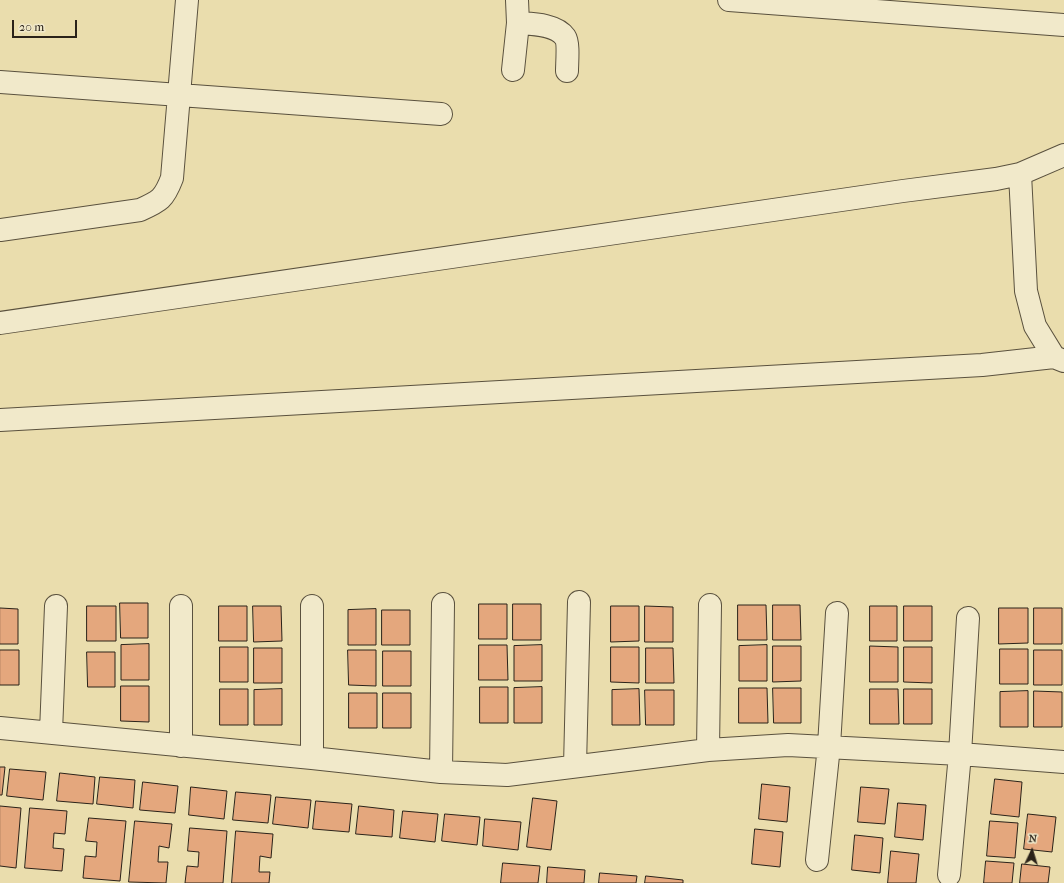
<!DOCTYPE html>
<style>
body{margin:0}
#map{position:relative;width:1064px;height:883px;overflow:hidden;background:#eaddad;font-family:"IM FELL French Canon",serif}
canvas{display:block}
.north{position:absolute;left:1012px;top:831px;width:40px;height:40px;-webkit-text-stroke:3px #f1e9ca;paint-order:stroke;rotate:4deg;font-size:11px;font-weight:700;line-height:16px;text-align:center;color:#2a2219}
.north::after{content:'';display:block;margin:auto;width:14px;height:18px;background:#2a2219;clip-path:polygon(50% 0,100% 100%,50% 72%,0 100%)}
.scale{position:absolute;left:12px;top:20px;width:65px;height:18px;box-sizing:border-box;border:2px solid #2a2219;border-top:0;padding-left:5px;font-size:12px;line-height:14px;white-space:nowrap;color:#2a2219;-webkit-text-stroke:3px #f1e9ca;paint-order:stroke}
</style>
<div id="map">
<canvas width="1064" height="883"></canvas>
<div class="north">N</div>
<div class="scale">20 m</div>
</div>
<script>
const ctx = document.querySelector('canvas').getContext('2d');
ctx.lineJoin = 'round';
function fill(path, color) { ctx.fillStyle = color; ctx.fill(path, 'evenodd'); }
function trace(path, color, width, dash) { ctx.strokeStyle = color; ctx.lineWidth = width; ctx.lineCap = dash ? 'butt' : 'round'; ctx.setLineDash(dash || []); ctx.stroke(path); }
const building = new Path2D(`
 M120 603H148V638H121Z
 M479 604H507V639H479Z
 M513 604H541V640H513Z
 M738 605H766L767 640H738Z
 M773 605H800L801 640H773Z
 M87 606H116V641H87Z
 M219 606H247V641H219Z
 M253 606H281L282 641 254 642Z
 M611 606H639V641L611 642Z
 M645 606 673 607V642H645Z
 M870 606H897V641H870Z
 M904 606H932V641H904Z
 M0 608 18 609V644H0Z
 M999 608H1028V643L999 644Z
 M1034 608H1062V644H1034Z
 M376 609V645H348V610Z
 M382 610H410V645H382Z
 M149 644V680H121V645Z
 M479 645H507L508 680H479Z
 M542 645V681H514V646Z
 M767 645V681H739V646Z
 M773 646H801V681L773 682Z
 M870 646 898 647V682H870Z
 M220 647H248V682H220Z
 M611 647H639V683L611 682Z
 M904 647H932V683L904 682Z
 M254 648H282V683H254Z
 M646 648H673L674 683H646Z
 M1000 649H1028V684H1000Z
 M0 650H19V685H0Z
 M348 650H376V686L349 685Z
 M1034 650H1062V685H1034Z
 M383 651H411V686H383Z
 M87 652H115V687H88Z
 M121 686H149V722L121 721Z
 M480 687H508V723H480Z
 M542 687V723H514V688Z
 M739 688H767L768 723H739Z
 M773 688H801V723H774Z
 M220 689H248V725H220Z
 M282 689V725H254V690Z
 M639 689 640 725H612V690Z
 M870 689H898L899 724H870Z
 M904 689H932V724H904Z
 M645 690H674V725H646Z
 M1028 691V727H1000V692Z
 M1034 691 1062 692V727H1034Z
 M349 693H377V728H349Z
 M383 693H411V728H383Z
 M0 767H5L2 795H0Z
 M10 769 46 772 43 800 7 796Z
 M60 773 95 777 93 804 57 801Z
 M100 777 135 780 133 808 97 804Z
 M995 779 1022 782 1019 817 991 814Z
 M143 782 178 786 175 813 140 810Z
 M762 784 790 787 787 822 759 819Z
 M191 787 227 791 224 819 189 815Z
 M861 787 889 789 885 824 858 822Z
 M236 792 271 795 268 823 233 820Z
 M276 797 311 800 308 828 273 824Z
 M533 798 557 801 551 850 527 847Z
 M316 801 352 804 349 832 313 829Z
 M898 803 926 805 923 840 895 837Z
 M0 806 21 808 16 868 0 866Z
 M359 806 394 810 392 837 356 834Z
 M30 808 67 811 65 834 54 833 53 848 64 849 62 871 25 868Z
 M403 811 438 814 435 842 400 838Z
 M445 814 480 817 477 845 442 841Z
 M1028 814 1056 817 1052 852 1024 849Z
 M89 818 126 821 120 881 83 878 85 856 96 857 97 842 86 841Z
 M485 819 521 822 518 850 483 846Z
 M135 821 172 824 169 848 159 846 158 862H168L166 883 129 882Z
 M990 821 1018 823 1015 858 987 856Z
 M190 828 227 831 223 883H185L187 866 198 867 199 852 188 851Z
 M755 829 783 832 780 867 752 864Z
 M236 831 273 834 271 858 260 856 259 872H270L269 883H232Z
 M855 835 883 838 880 873 852 870Z
 M891 851 919 854 916 883H888Z
 M986 861 1014 863 1012 883H984Z
 M503 863 540 866 538 883H501Z
 M1022 864 1050 867 1048 883H1020Z
 M548 867 585 870 584 883H547Z
 M600 873 637 876 636 883H599Z
 M646 876 683 880V883H645Z`);
fill(building, '#e4a77d');
trace(building, '#2a2219', 1);
const minor = new Path2D(`
 M517 0 518 23C532 24 556 24 565 37 569 43 567 63 567 71
 M729 0 1064 25
 M513 70 518 23
 M0 82 441 114
 M1064 155 1020 174 1026 291 1035 326 1054 357 1064 361
 M0 230 140 210C160 201 164 199 172 178L187 0
 M0 323 903 191 996 179 1020 174
 M0 420 982 365 1054 357
 M312 606V758
 M0 728 312 758 441 772 507 775 708 750 788 745 960 754 1064 762
 M51 732 56 606
 M181 746V606
 M708 750 710 605
 M575 766 579 602
 M441 772 443 604
 M817 860 829 746 837 613
 M949 875 960 754 968 618`);
trace(minor, '#5a513e', 24);
trace(minor, '#f1e9ca', 22);
</script>
